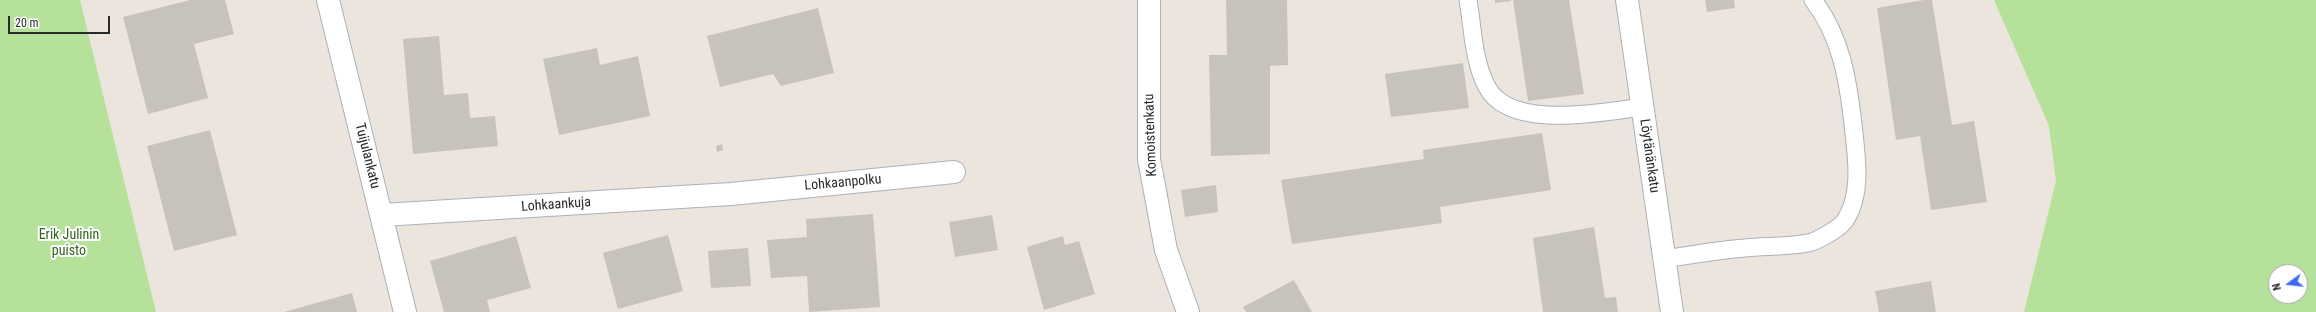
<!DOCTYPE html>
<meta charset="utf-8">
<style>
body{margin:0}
#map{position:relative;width:2316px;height:312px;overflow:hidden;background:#ece5dd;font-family:"Roboto Condensed",sans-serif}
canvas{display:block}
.north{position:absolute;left:2268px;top:264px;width:40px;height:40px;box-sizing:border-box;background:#fff;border:1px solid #aaa;border-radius:50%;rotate:255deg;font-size:11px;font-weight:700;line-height:16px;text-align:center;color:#2a2a2a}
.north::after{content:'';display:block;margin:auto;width:14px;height:18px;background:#4068f5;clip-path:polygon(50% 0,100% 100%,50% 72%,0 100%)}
.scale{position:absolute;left:8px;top:16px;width:102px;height:18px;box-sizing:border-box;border:2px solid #2a2a2a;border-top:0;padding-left:5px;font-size:12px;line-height:14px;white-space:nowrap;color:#2a2a2a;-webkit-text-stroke:3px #fff;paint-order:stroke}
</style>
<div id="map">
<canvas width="2316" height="312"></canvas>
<div class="north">N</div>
<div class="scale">20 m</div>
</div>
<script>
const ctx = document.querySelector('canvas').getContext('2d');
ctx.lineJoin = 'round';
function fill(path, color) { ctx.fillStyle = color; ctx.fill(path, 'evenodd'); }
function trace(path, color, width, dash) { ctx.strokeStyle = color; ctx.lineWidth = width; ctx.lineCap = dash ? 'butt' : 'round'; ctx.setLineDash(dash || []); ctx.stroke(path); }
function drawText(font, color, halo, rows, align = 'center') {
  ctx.font = font + ' "Roboto Condensed",sans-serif'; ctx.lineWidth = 4; ctx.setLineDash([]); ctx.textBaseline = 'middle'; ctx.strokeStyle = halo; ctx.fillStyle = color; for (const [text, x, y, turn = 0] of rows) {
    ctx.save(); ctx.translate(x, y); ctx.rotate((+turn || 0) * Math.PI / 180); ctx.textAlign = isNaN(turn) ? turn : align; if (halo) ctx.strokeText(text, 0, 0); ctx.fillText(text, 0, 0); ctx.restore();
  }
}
fill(new Path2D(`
 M0 0H80L156 312H0Z
 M1994 0H2316V312H2024L2056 181 2049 126ZM2276 272H2300V296H2276Z`), '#b5e19a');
fill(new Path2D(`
 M190 0H225L234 34 194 44 208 98 148 114 123 17Z
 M1226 0H1287L1288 65 1270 66V154L1211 156 1209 55H1227Z
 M1495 0H1511V1L1495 3Z
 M1513 0H1569L1584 94 1528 101Z
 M1705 0H1734L1735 8 1707 12Z
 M1924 0H1932L1952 125 1974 121 1987 202 1931 210 1920 136 1896 140 1877 8Z
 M818 8 834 73 781 86 773 74 720 87 707 36Z
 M439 36 444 95 468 93 470 118 495 116 498 146 413 154 403 39Z
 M597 48 600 65 638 56 650 116 559 135 543 59Z
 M1463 63 1469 108 1391 117 1385 74Z
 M210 130 237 235 174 251 147 146Z
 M1542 133 1551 190 1440 207 1442 223 1292 244 1281 180 1424 159 1423 150Z
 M722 144 723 150 717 152 716 146Z
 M1216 185 1218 212 1185 217 1181 190Z
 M873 214 880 307 809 312 807 276 771 278 767 240 807 237 806 219Z
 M992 215 998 250 955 257 949 222Z
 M1594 227 1605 298 1616 297 1618 312H1543L1533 238Z
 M668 235 683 291 618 309 603 253Z
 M516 236 531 288 487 300 490 312H444L430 261Z
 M1063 236 1065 245 1079 241 1095 294 1044 310 1027 247Z
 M748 248 751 286 711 288 708 251Z
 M1294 280 1312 312H1246L1243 307Z
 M1931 281 1936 312H1879L1875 291Z
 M352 293 357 312H284Z`), '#c7c2bc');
const lane = new Path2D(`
 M1468 0C1473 28 1473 61 1487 87 1510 131 1602 112 1642 107
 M1664 259C1691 255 1718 250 1745 248 1765 246 1788 247 1808 243 1818 241 1842 227 1846 219 1863 192 1856 154 1853 124 1848 80 1841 36 1813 0`);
const street = new Path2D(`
 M328 0 405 312
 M1149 0V159L1166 250 1188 312
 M1627 0 1672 312
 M382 215 731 194 954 172`);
trace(lane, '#adb0ba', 19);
trace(street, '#adb0ba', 24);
trace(lane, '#fff', 17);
trace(street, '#fff', 22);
drawText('14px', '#2a2a2a', '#fff', [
 ["Komoistenkatu",1151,135,-92],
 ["Tuijulankatu",367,156,76],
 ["Löytänänkatu",1649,156,82],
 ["Lohkaanpolku",843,183,-5],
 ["Lohkaankuja",556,205,-4]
]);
drawText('14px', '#2d661c', '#fff', [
 ["Erik Julinin",69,235],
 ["puisto",69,251]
]);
</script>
